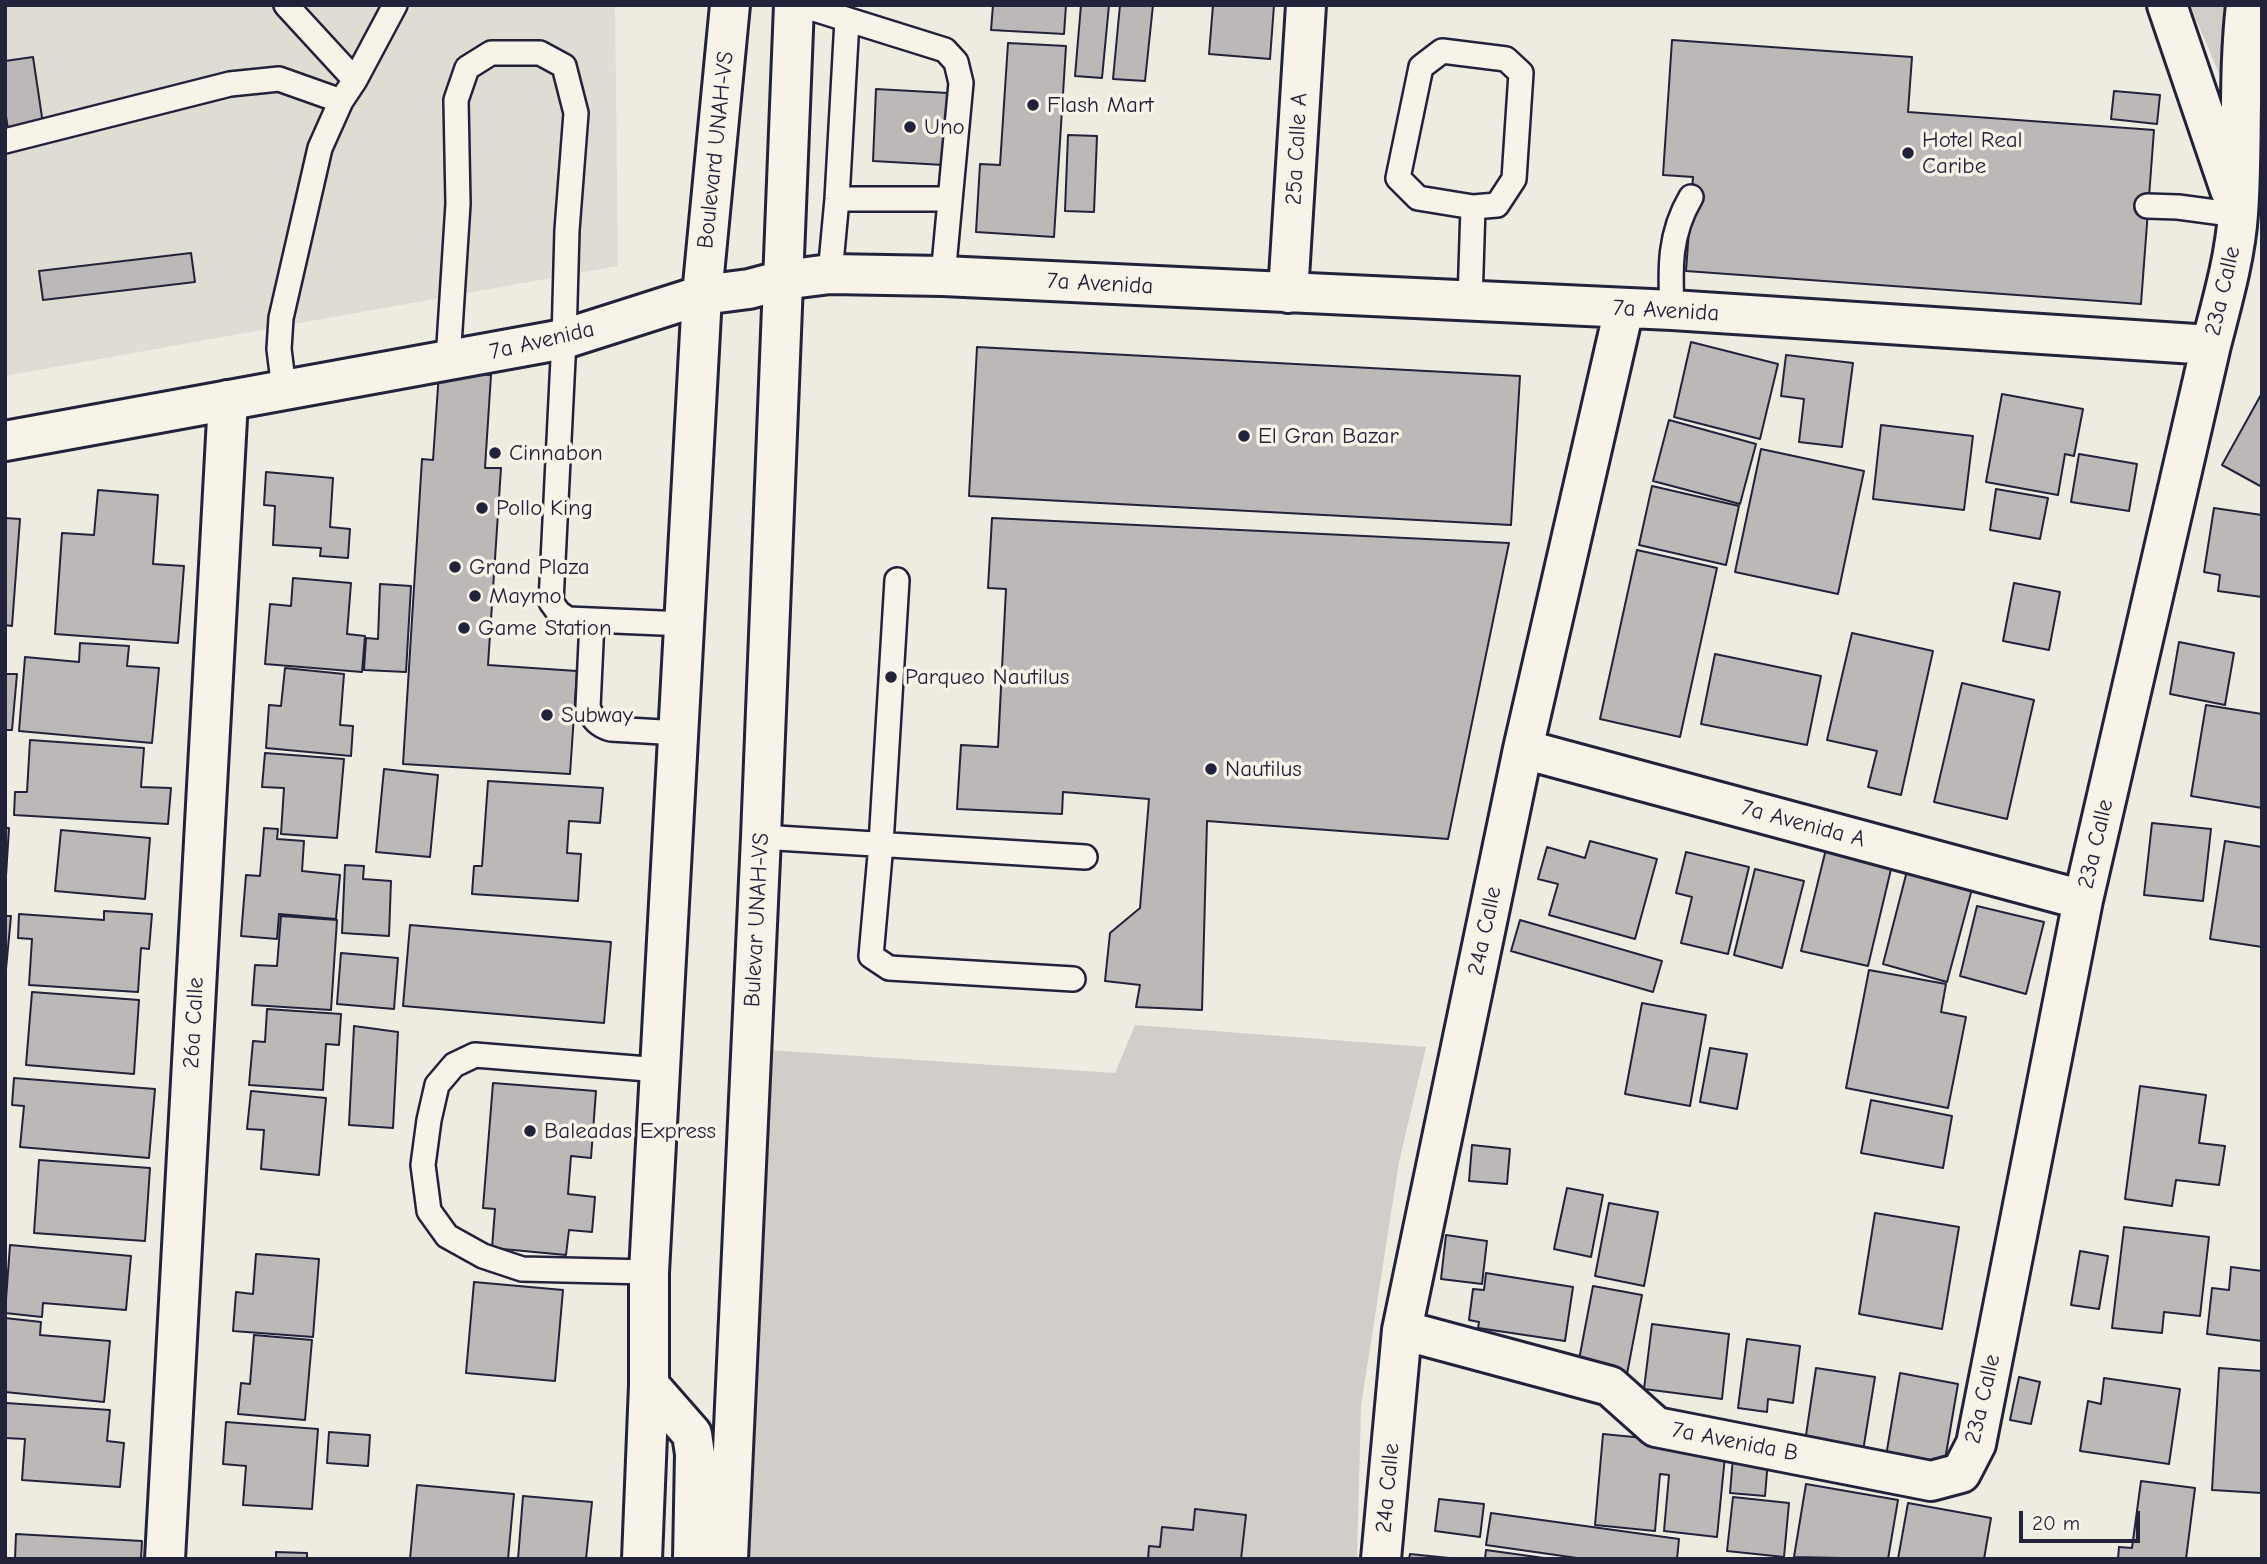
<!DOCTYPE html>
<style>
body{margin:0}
#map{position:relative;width:2267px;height:1564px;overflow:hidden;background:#eeebe1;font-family:"Comic Neue",sans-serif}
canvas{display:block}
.frame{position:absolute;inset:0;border:7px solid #22223b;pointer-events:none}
.scale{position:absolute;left:2019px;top:1511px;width:121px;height:32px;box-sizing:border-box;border:4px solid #22223b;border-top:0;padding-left:9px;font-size:21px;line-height:24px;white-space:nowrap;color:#22223b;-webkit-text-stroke:5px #f7f3e8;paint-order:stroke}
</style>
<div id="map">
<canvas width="2267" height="1564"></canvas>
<div class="frame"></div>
<div class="scale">20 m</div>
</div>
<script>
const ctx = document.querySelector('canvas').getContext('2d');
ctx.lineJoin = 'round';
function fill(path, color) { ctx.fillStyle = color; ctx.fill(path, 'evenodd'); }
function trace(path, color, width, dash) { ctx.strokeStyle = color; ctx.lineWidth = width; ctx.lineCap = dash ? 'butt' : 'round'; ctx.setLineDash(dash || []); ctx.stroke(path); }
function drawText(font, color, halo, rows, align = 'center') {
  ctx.font = font + ' "Comic Neue",sans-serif'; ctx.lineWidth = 7; ctx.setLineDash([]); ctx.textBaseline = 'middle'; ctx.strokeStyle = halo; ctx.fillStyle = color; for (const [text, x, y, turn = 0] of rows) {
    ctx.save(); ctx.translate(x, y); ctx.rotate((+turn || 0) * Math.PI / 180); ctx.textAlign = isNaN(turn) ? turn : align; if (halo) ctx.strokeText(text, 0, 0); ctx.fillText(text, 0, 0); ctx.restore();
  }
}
fill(new Path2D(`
 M5 5H615L618 266 5 376Z`), '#dfdcd4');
fill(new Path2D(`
 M2190 5H2262V173L2261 172Z
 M1135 1025 1426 1047 1399 1162 1361 1406 1357 1559H728L752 1049 1115 1073Z`), '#d1cdc9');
const building = new Path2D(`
 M993 5H1066L1064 34 991 30Z
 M1081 5H1109L1102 78 1075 76Z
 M1120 5H1153L1145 81 1113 79Z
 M1213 5H1274L1270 59 1209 54Z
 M1672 40 1912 57 1908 112 2154 130 2141 304 1686 271 1693 177 1663 175Z
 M1008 43 1066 46 1054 237 976 232 980 164 1000 165Z
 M33 57 43 124 8 129 5 110V61Z
 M876 89 948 93 944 165 873 161Z
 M2114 91 2160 95 2157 124 2111 119Z
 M1068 135 1097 136 1094 212 1065 211Z
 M191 253 195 282 43 300 39 271Z
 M1691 342 1778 364 1760 439 1674 417Z
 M977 347 1520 376 1511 525 969 496Z
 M1786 355 1853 363 1842 447 1799 442 1804 399 1781 396Z
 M439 372 491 375 485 468H501L488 665 577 671 570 774 403 764 422 459 433 460Z
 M2262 393V487L2222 465Z
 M2002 394 2083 409 2074 456 2065 454 2058 495 1986 482Z
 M1669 420 1756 444 1740 504 1653 481Z
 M1881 425 1973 436 1964 510 1873 499Z
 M1761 449 1864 471 1838 594 1735 572Z
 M2079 454 2137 464 2129 511 2071 502Z
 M266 472 333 478 330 527 350 529 348 558 320 556 321 548 273 545 275 506 264 505Z
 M1652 486 1739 506 1726 565 1639 545Z
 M1996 489 2048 498 2040 539 1990 530Z
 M98 490 158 495 153 564 184 566 178 643 55 634 62 533 94 535Z
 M2214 508 2262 515V597L2218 591 2220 575 2204 572Z
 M5 518 20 519 12 626 5 625Z
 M992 518 1509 543 1448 839 1207 821 1202 1010 1136 1007 1140 985 1105 981 1110 933 1140 908 1149 799 1063 792 1062 814 957 809 961 745 998 747 1006 589 988 588Z
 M1637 550 1717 568 1680 737 1600 719Z
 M293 578 351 583 347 634 365 636 362 672 265 664 270 604 291 606Z
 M2014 583 2060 592 2049 650 2003 641Z
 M380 584 411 586 406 672 364 670 366 638 378 639Z
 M1852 633 1933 651 1901 795 1868 787 1877 751 1827 740Z
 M2179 642 2234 653 2225 705 2170 694Z
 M80 643 129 646 127 666 159 668 152 743 19 731 25 657 79 662Z
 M1715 654 1821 676 1807 745 1701 724Z
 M285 668 344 674 340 725 353 726 351 756 266 748 269 705 281 706Z
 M5 674H17L12 730H5Z
 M1962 683 2034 700 2007 819 1934 802Z
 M2206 705 2262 714V808L2191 796Z
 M30 740 144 748 141 787 171 788 168 824 14 815 15 792H27Z
 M265 753 344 759 337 838 281 834 284 788 262 787Z
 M384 769 438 775 430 857 376 852Z
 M488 781 603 788 600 823 569 821 567 853 581 854 578 901 472 894 474 866H482Z
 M2152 823 2211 829 2203 901 2144 895Z
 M5 828H9L5 892Z
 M264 828 278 829 277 839 304 841 302 871 340 875 336 919 279 914 277 939 241 936 246 875 260 876Z
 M61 830 150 838 145 899 55 891Z
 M1590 841 1657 859 1635 939 1549 915 1558 884 1538 879 1547 847 1585 858Z
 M2225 841 2262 847V947L2210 939Z
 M1826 849 1892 865 1868 966 1801 951Z
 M1686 852 1749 867 1728 954 1681 943 1692 897 1676 893Z
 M345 865 364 866 363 879 391 881 389 936 342 933Z
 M1755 869 1804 881 1782 968 1734 955Z
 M1907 871 1972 889 1947 982 1883 964Z
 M1977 906 2044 922 2026 994 1960 976Z
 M104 911 152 914 149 949 141 948 138 992 29 985 32 939 18 938 19 914 104 920Z
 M5 916H11L5 980Z
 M281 916 337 920 331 1010 252 1005 255 965 277 966Z
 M1520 920 1662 961 1653 992 1511 951Z
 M410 925 611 942 604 1023 403 1006Z
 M341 953 398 958 394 1009 337 1004Z
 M1869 970 1946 984 1941 1012 1966 1017 1948 1108 1846 1088Z
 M32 992 139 1000 134 1074 26 1065Z
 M1642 1003 1706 1015 1690 1106 1625 1094Z
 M267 1009 341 1014 339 1045 326 1044 323 1090 249 1085 253 1041 265 1042Z
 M354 1026 398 1032 393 1128 349 1125Z
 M1710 1048 1747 1054 1737 1109 1700 1102Z
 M14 1078 155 1089 149 1158 20 1147 24 1106 12 1105Z
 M493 1083 596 1091 591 1158 571 1156 568 1194 595 1197 592 1232 569 1230 566 1255 492 1248 495 1209 483 1208Z
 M2140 1086 2206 1095 2199 1143 2225 1146 2219 1185 2176 1180 2172 1206 2125 1199Z
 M251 1091 326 1098 319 1175 261 1169 264 1130 247 1129Z
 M1871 1100 1952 1116 1943 1168 1861 1153Z
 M1472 1145 1510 1149 1507 1184 1469 1181Z
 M39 1160 150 1168 145 1241 34 1233Z
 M1567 1188 1603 1195 1591 1257 1554 1249Z
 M1609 1203 1658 1212 1644 1286 1595 1276Z
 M1875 1213 1959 1227 1942 1329 1859 1314Z
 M2124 1227 2209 1237 2200 1316 2164 1312 2162 1333 2112 1328Z
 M1446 1235 1487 1241 1482 1284 1441 1279Z
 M10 1245 131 1256 126 1310 43 1303 42 1317 5 1313Z
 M2080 1251 2108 1256 2099 1309 2071 1305Z
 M256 1254 319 1259 313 1337 233 1331 236 1292 253 1294Z
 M2231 1267 2262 1271V1341L2207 1334 2212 1288 2229 1290Z
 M1486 1273 1573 1287 1565 1341 1478 1328 1479 1322 1469 1320 1473 1289 1484 1290Z
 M474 1282 563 1290 555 1381 466 1373Z
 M1593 1286 1642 1295 1627 1374 1578 1365Z
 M5 1318 41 1322 40 1335 110 1341 104 1402 5 1392Z
 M1652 1324 1729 1334 1722 1399 1644 1389Z
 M254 1335 312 1340 305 1420 238 1414 241 1383 250 1384Z
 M1747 1339 1800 1346 1793 1403 1768 1399 1767 1412 1738 1408Z
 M1816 1368 1875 1377 1863 1451 1805 1442Z
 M2219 1368 2262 1371V1493L2212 1490Z
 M1900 1373 1958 1384 1944 1466 1886 1456Z
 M2019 1377 2040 1382 2031 1424 2010 1420Z
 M2104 1378 2180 1389 2169 1464 2080 1451 2088 1401 2101 1404Z
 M6 1403 110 1410 107 1441 124 1443 120 1487 22 1480 25 1439 5 1438Z
 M226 1422 318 1429 312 1509 243 1505 246 1466 223 1464Z
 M329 1432 370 1435 368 1466 327 1463Z
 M1603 1434 1726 1446 1717 1537 1664 1531 1669 1475 1660 1474 1655 1531 1595 1525Z
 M1733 1457 1768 1460 1765 1496 1730 1493Z
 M2141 1481 2195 1488 2186 1559H2118L2119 1547 2132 1548Z
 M1806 1484 1898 1500 1888 1559 1794 1557Z
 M417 1485 514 1494 508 1559H410Z
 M523 1496 592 1502 586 1559H518Z
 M1733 1497 1789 1503 1784 1557 1727 1551Z
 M1439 1499 1484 1504 1480 1537 1435 1531Z
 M1908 1503 1991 1518 1984 1559H1898Z
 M1195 1509 1246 1515 1241 1559H1148L1149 1546 1160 1547 1162 1527 1193 1530Z
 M1491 1513 1679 1539 1677 1559H1584L1486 1545Z
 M16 1534 142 1541 141 1559H15Z
 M1486 1550 1544 1558 1543 1559H1485Z
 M276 1552 307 1553V1559H276Z
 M1410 1554 1459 1559H1409Z`);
fill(building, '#bbb8b7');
trace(building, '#22223b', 2);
const lane = new Path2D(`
 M286 5 355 80
 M801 5 945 50 956 62 961 83 943 276
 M1442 51 1506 59 1521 73 1514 179 1497 205 1473 207 1418 198 1398 178 1421 67Z
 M5 141 230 84 279 79 341 101
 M837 199H950
 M2147 206 2178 207 2238 215
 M830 274 837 199 847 20
 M1470 302 1473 207
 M1672 310C1670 268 1669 234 1691 197
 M448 361 458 204 456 100 467 68 491 53H540L564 66 576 113 567 230 564 339 551 602 559 613 568 619 685 624
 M284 389 279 349 281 318 320 148 341 101 355 80 395 5
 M897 580 881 844 871 956 889 968 1073 979
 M592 621 588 707C592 719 599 726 611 729L679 733
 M761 837 1085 857
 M649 1272 522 1269 483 1256 447 1236 429 1211 423 1165 429 1120 437 1085 454 1065 475 1055 660 1070`);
const street = new Path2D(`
 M2167 5 2230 190
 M783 280 830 274 943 276 1672 310 2211 345
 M1288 293 1306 5
 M1523 749 2083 900
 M1402 1330 1610 1386 1656 1427 1931 1481 1961 1473 1976 1444 2083 900 2211 345C2222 302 2235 258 2238 214 2243 144 2238 75 2246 5
 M165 1559 228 400
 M1381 1559 1402 1330 1523 749 1624 309`);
const secondary = new Path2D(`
 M5 441 564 339 702 295 749 289 783 280
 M649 1385 692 1434 695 1454 693 1559
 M642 1559 649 1385V1272L702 295 730 5
 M728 1559 761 837 794 5`);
trace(lane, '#22223b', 28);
trace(street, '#22223b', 44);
trace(secondary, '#22223b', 44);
trace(lane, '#f7f3e8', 23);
trace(street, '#f7f3e8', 38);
trace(secondary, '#f7f3e8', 38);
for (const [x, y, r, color] of [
 [1033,105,7,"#22223b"],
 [910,127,7,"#22223b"],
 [1908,153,7,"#22223b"],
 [1244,436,7,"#22223b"],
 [495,453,7,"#22223b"],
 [482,508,7,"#22223b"],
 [455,567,7,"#22223b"],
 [475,596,7,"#22223b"],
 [464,628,7,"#22223b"],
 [891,677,7,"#22223b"],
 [547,715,7,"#22223b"],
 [1211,769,7,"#22223b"],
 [530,1131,7,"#22223b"]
]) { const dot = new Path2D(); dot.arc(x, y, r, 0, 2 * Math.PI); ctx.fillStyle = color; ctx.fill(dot); trace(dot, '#f7f3e8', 2.5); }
drawText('23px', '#22223b', '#f7f3e8', [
 ["Flash Mart",1047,105],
 ["Uno",924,127],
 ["Hotel Real",1922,140],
 ["Caribe",1922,166],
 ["El Gran Bazar",1258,436],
 ["Cinnabon",509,453],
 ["Pollo King",496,508],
 ["Grand Plaza",469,567],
 ["Maymo",489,596],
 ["Game Station",478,628],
 ["Parqueo Nautilus",905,677],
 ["Subway",561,715],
 ["Nautilus",1225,769],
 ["Baleadas Express",544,1131]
], 'left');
drawText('23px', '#22223b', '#f7f3e8', [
 ["25a Calle A",1297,149,-87],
 ["Boulevard UNAH-VS",716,150,-84],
 ["7a Avenida",1100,284,3],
 ["23a Calle",2223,291,-77],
 ["7a Avenida",1666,311,3],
 ["7a Avenida",542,341,-13],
 ["7a Avenida A",1803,824,15],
 ["23a Calle",2096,844,-77],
 ["Bulevar UNAH-VS",757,920,-87],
 ["24a Calle",1485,931,-78],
 ["26a Calle",194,1023,-87],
 ["23a Calle",1983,1399,-77],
 ["7a Avenida B",1735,1442,11],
 ["24a Calle",1388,1488,-85]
]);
</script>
